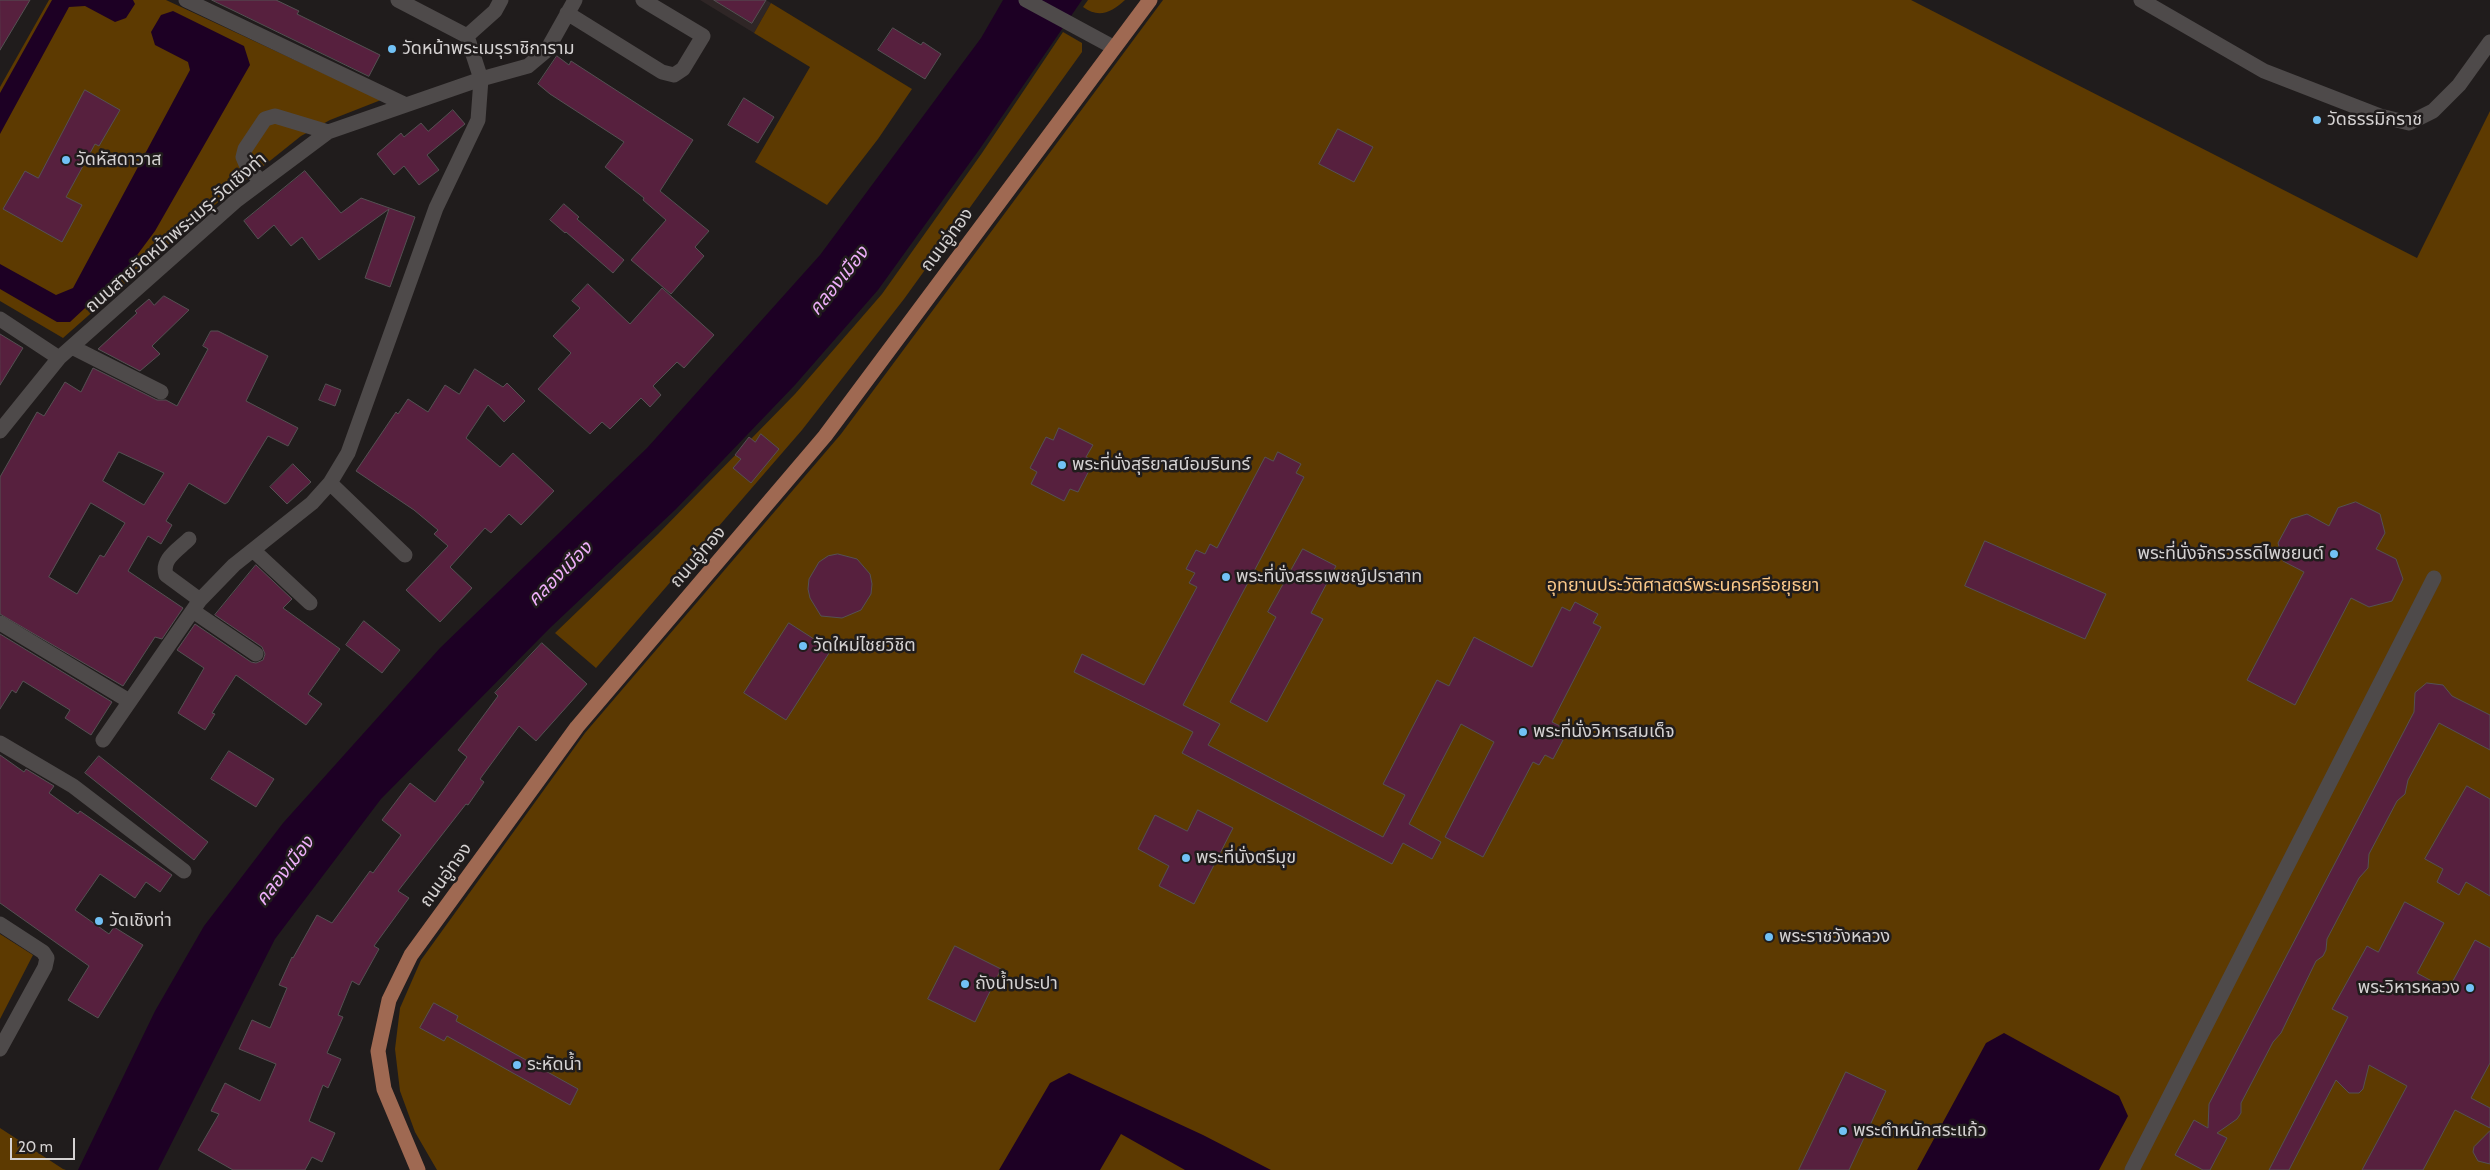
<!DOCTYPE html>
<meta charset="utf-8">
<style>
body{margin:0}
#map{position:relative;width:2490px;height:1170px;overflow:hidden;background:#201c1c;font-family:Cabin,sans-serif}
canvas{display:block}
.scale{position:absolute;left:10px;top:1138px;width:65px;height:22px;box-sizing:border-box;border:2px solid #d5d2d2;border-top:0;padding-left:6px;font-size:15px;line-height:18px;white-space:nowrap;color:#d5d2d2;-webkit-text-stroke:4px #201c1c;paint-order:stroke}
</style>
<div id="map">
<canvas width="2490" height="1170"></canvas>
<div class="scale">20 m</div>
</div>
<script>
const ctx = document.querySelector('canvas').getContext('2d');
ctx.lineJoin = 'round';
function fill(path, color) { ctx.fillStyle = color; ctx.fill(path, 'evenodd'); }
function trace(path, color, width, dash) { ctx.strokeStyle = color; ctx.lineWidth = width; ctx.lineCap = dash ? 'butt' : 'round'; ctx.setLineDash(dash || []); ctx.stroke(path); }
function drawText(font, color, halo, rows, align = 'center') {
  ctx.font = font + ' Cabin,"Noto Sans Thai",sans-serif'; ctx.lineWidth = 5; ctx.setLineDash([]); ctx.textBaseline = 'middle'; ctx.strokeStyle = halo; ctx.fillStyle = color; for (const [text, x, y, turn = 0] of rows) {
    ctx.save(); ctx.translate(x, y); ctx.rotate((+turn || 0) * Math.PI / 180); ctx.textAlign = isNaN(turn) ? turn : align; if (halo) ctx.strokeText(text, 0, 0); ctx.fillText(text, 0, 0); ctx.restore();
  }
}
fill(new Path2D(`
 M700 0H766L771 3 754 33Z`), '#2f2626');
fill(new Path2D(`
 M49 0H166L381 100 330 120 301 136 201 216 63 338 0 301V87Z
 M1088 0H1125C1112 12 1099 19 1083 7Z
 M1163 0H1911L2417 258 2490 111V1170H437L415 1132 400 1091 395 1049 400 1008 421 960 585 733 841 434Z
 M771 3 912 89 878 139 827 205 755 162 810 67 754 33Z
 M1063 32 1082 43V52L904 299 802 430 596 668 555 633 658 534 795 394 882 294 982 153Z
 M0 934 33 955 0 1019Z
 M0 1128 63 1169 66 1170H0Z`), '#5d3a01');
fill(new Path2D(`
 M52 0H133L135 4 126 18 115 22 85 6 69 7 0 134V93Z
 M1003 0H1082L979 150 878 290 795 385 676 509 550 628 381 799 275 939 158 1170H78L155 1011 204 926 283 823 440 648 647 448 820 255 981 38Z
 M173 11 244 46 250 65 155 231 126 270 70 322H57L0 289V264L56 295 73 288 190 70 188 62 155 45 151 32 161 15Z
 M2004 1033 2119 1096 2128 1116 2099 1170H1917L1986 1043Z
 M1069 1073 1203 1135 1271 1170H1185L1121 1134 1100 1170H999L1050 1083Z`), '#1d0024');
const building = new Path2D(`
 M0 0H30L0 50Z
 M212 0H276L299 11 297 14 380 55 369 76Z
 M714 0H766L752 23Z
 M893 28 921 45 923 42 941 54 925 79 878 50Z
 M557 56 569 65 571 61 693 140 660 191 709 231 695 247 704 256 671 294 631 260 666 220 643 200 644 198 605 167 624 142 550 94 538 84Z
 M85 90 120 110 99 146 95 144 66 197 82 205 62 242 3 209 25 171 38 178Z
 M744 98 774 117 758 143 728 125Z
 M453 110 465 124 427 155 439 170 419 185 404 166 394 175 377 154 401 133 404 137 421 123 428 131Z
 M1338 129 1373 147 1354 182 1319 164Z
 M305 171 341 213 361 198 415 217 390 287 365 278 389 209 319 260 302 237 291 246 274 225 258 239 244 221Z
 M564 204 579 217 577 219 624 260 613 273 566 232 565 233 550 220Z
 M588 284 630 324 662 288 714 335 684 368 677 362 653 386 661 395 650 407 641 398 610 429 602 422 590 434 538 389 571 353 553 336 580 308 572 301Z
 M164 296 189 310 152 346 160 354 140 371 98 349 137 313 135 311 149 299 154 305Z
 M211 331H218L268 356 246 401 298 428 288 446 268 436 228 502 225 504 189 483 166 521 172 525 161 544 148 536 128 571 183 608 162 639 155 637 123 686 0 614V477L37 412 44 416 65 382 81 392 93 368 157 400H166L177 406 208 349 203 346ZM119 452 164 473 144 505 103 481ZM91 503 125 523 104 557 100 555 77 594 49 577Z
 M0 334 23 348 0 385Z
 M475 369 503 387 507 383 525 401 504 422 488 405 466 438 500 467 513 453 554 491 521 525 509 514 491 533 485 528 450 567 472 588 440 622 406 590 448 546 434 534 438 530 414 510 356 471 396 412 398 414 408 399 428 412 445 385 459 394Z
 M326 384 341 390 335 406 319 400Z
 M1059 428 1093 445 1086 457 1094 461 1078 492 1070 489 1064 501 1031 484 1037 472 1030 468 1046 437 1053 440Z
 M761 434 779 449 751 483 733 468 741 459 735 455 749 437 755 442Z
 M1278 452 1301 464 1296 473 1304 477 1183 705 1220 724 1208 745 1383 837 1405 795 1383 784 1437 680 1449 686 1474 637 1532 667 1562 607 1570 611 1575 602 1598 614 1593 623 1601 627 1552 722 1560 726 1554 736 1563 740 1553 759 1545 755 1539 765 1533 762 1483 857 1445 837 1494 742 1461 724 1409 824 1441 842 1432 859 1403 843 1392 864 1182 753 1193 732 1074 672 1082 654 1144 685 1197 587 1189 583 1195 573 1186 569 1196 550 1205 554 1210 544 1217 548 1265 457 1273 461Z
 M293 464 311 482 287 504 270 487Z
 M2356 502 2380 514 2385 533 2376 549 2396 559 2403 579 2392 601 2369 607 2351 598 2295 705 2247 680 2304 572 2283 561 2278 543 2291 519 2307 514 2329 526 2338 508Z
 M1985 541 2106 594 2085 639 1965 586Z
 M1303 549 1336 566 1311 613 1323 619 1267 722 1230 702 1276 617 1268 612Z
 M838 554 857 559 870 574 872 584 871 594 861 610 842 618 821 616 810 598 808 589 809 579 819 562 828 556Z
 M256 565 292 599 283 608 340 649 308 694 322 704 306 725 236 675 212 713 215 714 205 730 178 713 204 668 177 650 195 624 251 662 256 663 263 660 265 654 262 647 215 615Z
 M364 621 400 650 382 673 346 645Z
 M789 623 831 650 786 720 744 693Z
 M0 634 112 702 91 735 65 718 70 710 23 681 16 693 12 690 0 709Z
 M542 643 587 684 536 741 519 726 480 779 484 782 468 805 466 804 398 891 409 898 374 946 379 949 359 985 352 981 338 1015 343 1017 327 1053 341 1059 328 1088 323 1085 309 1121 335 1133 322 1162 312 1157 305 1170H233L198 1150 219 1114 211 1111 225 1083 260 1101 276 1064 239 1049 252 1020 270 1028 287 988 279 985 292 957 293 958 317 915 332 923 370 871 373 873 401 835 382 820 410 783 435 802 467 757 458 750 498 696 495 693Z
 M2427 683 2443 685 2452 696 2490 715V750L2439 723 2408 780 2405 794 2397 801 2369 854 2368 868 2359 878 2327 939 2326 950 2323 956 2316 961 2281 1033 2273 1042 2241 1103V1113L2237 1119 2217 1133 2227 1138 2210 1170H2203L2175 1155 2194 1120 2208 1128 2209 1104 2414 712 2415 693Z
 M229 751 274 779 256 807 211 779Z
 M0 755 24 772 26 769 54 786 49 793 78 814 80 811 172 875 160 892 146 882 135 898 100 874 75 910 109 934 114 927 143 945 98 1018 68 1000 89 966 0 903Z
 M99 756 208 842 194 860 85 773Z
 M2467 786 2490 799V896L2466 882 2459 895 2437 882 2443 869 2425 859Z
 M1198 810 1233 828 1194 904 1159 886 1169 866 1138 849 1155 815 1187 831Z
 M2405 902 2444 923 2417 973 2448 990 2475 940 2490 948V1063L2471 1098 2490 1108V1128L2455 1110 2423 1170H2362L2407 1086 2369 1065 2363 1089 2359 1093H2349L2336 1080 2289 1170H2269L2348 1017 2332 1009 2367 946 2378 952Z
 M955 946 1001 969 975 1022 928 999Z
 M434 1003 458 1016 456 1021 578 1089 570 1105 447 1036 444 1041 420 1028Z
 M1846 1072 1886 1091 1849 1170H1799Z
 M2490 1131V1164L2478 1161 2473 1152 2474 1147Z`);
fill(building, '#57203e');
trace(building, '#555153', 1);
trace(new Path2D(`
 M186 0 404 104
 M1026 0 1113 47
 M2141 0 2264 71 2380 116 2409 123 2433 111 2459 85 2490 42
 M567 13 662 72 674 75 683 69 703 36 643 0
 M467 36 495 11 501 0
 M261 182 246 164 243 157 245 149 265 119 275 116 328 132
 M0 319 59 358
 M72 347 161 392
 M0 431 59 358 237 200 328 132 481 79 528 66 547 50 575 0
 M330 483 405 555
 M189 539C178 550 161 559 166 575L200 600
 M253 550 310 603
 M193 611 256 654
 M0 623 129 701
 M103 740 200 600 234 565 312 503 330 483 348 453 436 208 478 120 481 79 467 36 398 0
 M0 743 73 786 184 871
 M0 924 43 952 47 958 45 967 0 1049
 M2132 1170 2434 578`), '#4e4a4a', 15);
trace(new Path2D(`
 M418 1170 384 1089 378 1051 389 1000 411 955 577 727 825 436 1150 0`), '#9f6952', 15);
for (const [x, y, r, color] of [
 [392,49,5,"#71c1f5"],
 [2317,120,5,"#71c1f5"],
 [66,160,5,"#71c1f5"],
 [1062,465,5,"#71c1f5"],
 [2334,554,5,"#71c1f5"],
 [1226,577,5,"#71c1f5"],
 [803,646,5,"#71c1f5"],
 [1523,732,5,"#71c1f5"],
 [1186,858,5,"#71c1f5"],
 [99,921,5,"#71c1f5"],
 [1769,937,5,"#71c1f5"],
 [965,984,5,"#71c1f5"],
 [2470,988,5,"#71c1f5"],
 [517,1065,5,"#71c1f5"],
 [1843,1131,5,"#71c1f5"]
]) { const dot = new Path2D(); dot.arc(x, y, r, 0, 2 * Math.PI); ctx.fillStyle = color; ctx.fill(dot); trace(dot, '#201c1c', 2); }
drawText('18px', '#d5d2d2', '#201c1c', [
 ["วัดหน้าพระเมรุราชิการาม",402,49],
 ["วัดธรรมิกราช",2327,120],
 ["วัดหัสดาวาส",76,160],
 ["พระที่นั่งสุริยาสน์อมรินทร์",1072,465],
 ["พระที่นั่งจักรวรรดิไพชยนต์",2324,554,"right"],
 ["พระที่นั่งสรรเพชญ์ปราสาท",1236,577],
 ["วัดใหม่ไชยวิชิต",813,646],
 ["พระที่นั่งวิหารสมเด็จ",1533,732],
 ["พระที่นั่งตรีมุข",1196,858],
 ["วัดเชิงท่า",109,921],
 ["พระราชวังหลวง",1779,937],
 ["ถังน้ำประปา",975,984],
 ["พระวิหารหลวง",2460,988,"right"],
 ["ระหัดน้ำ",527,1065],
 ["พระตำหนักสระแก้ว",1853,1131]
], 'left');
drawText('18px', '#d5d2d2', '#201c1c', [
 ["ถนนสายวัดหน้าพระเมรุ-วัดเชิงท่า",176,233,-41],
 ["ถนนอู่ทอง",947,240,-53],
 ["ถนนอู่ทอง",698,557,-49],
 ["ถนนอู่ทอง",446,875,-54]
]);
drawText('18px', '#f9c789', '#201c1c', [
 ["อุทยานประวัติศาสตร์พระนครศรีอยุธยา",1683,586]
]);
drawText('italic 19px', '#eeaff9', '#201c1c', [
 ["คลองเมือง",839,281,-51],
 ["คลองเมือง",560,574,-45],
 ["คลองเมือง",285,871,-52]
]);
</script>
